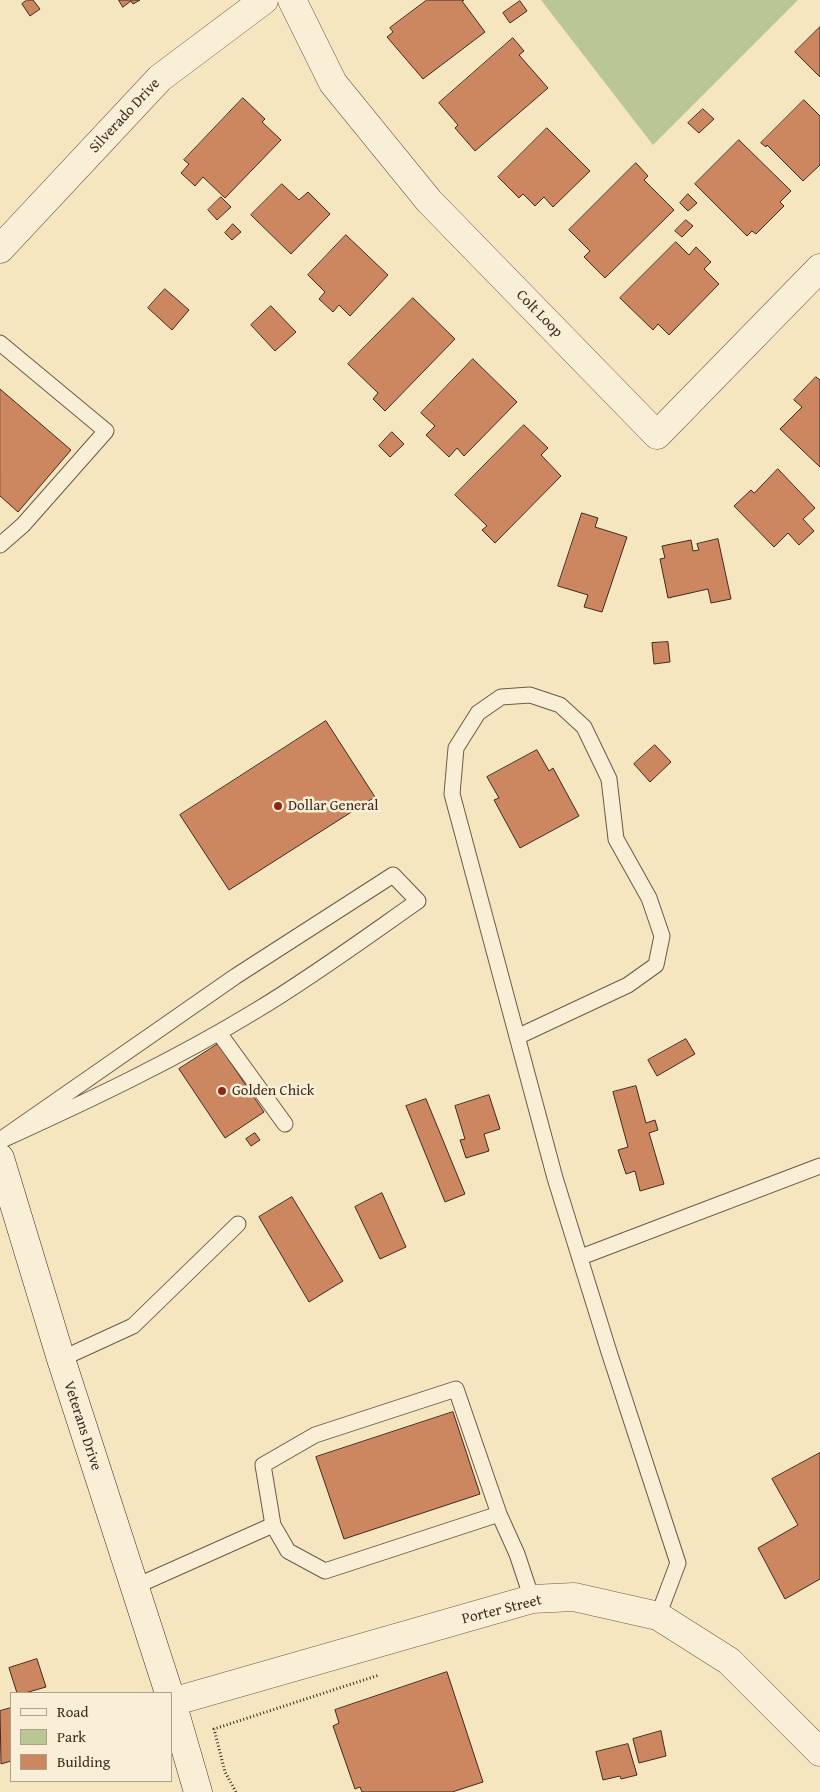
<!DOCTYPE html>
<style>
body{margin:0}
#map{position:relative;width:820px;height:1792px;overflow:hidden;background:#f6e6c0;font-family:"Gentium Book Plus",serif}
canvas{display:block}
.legend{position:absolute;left:10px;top:1692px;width:162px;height:90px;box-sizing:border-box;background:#f9efd6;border:1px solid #afa08d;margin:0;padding:6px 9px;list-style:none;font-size:15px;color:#3f2a1f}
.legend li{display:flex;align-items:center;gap:10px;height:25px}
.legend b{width:25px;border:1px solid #afa08d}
</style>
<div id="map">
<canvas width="820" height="1792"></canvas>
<ul class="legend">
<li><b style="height:6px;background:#f9efd6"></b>Road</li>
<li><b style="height:14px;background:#bac694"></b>Park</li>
<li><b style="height:14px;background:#cd8760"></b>Building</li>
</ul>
</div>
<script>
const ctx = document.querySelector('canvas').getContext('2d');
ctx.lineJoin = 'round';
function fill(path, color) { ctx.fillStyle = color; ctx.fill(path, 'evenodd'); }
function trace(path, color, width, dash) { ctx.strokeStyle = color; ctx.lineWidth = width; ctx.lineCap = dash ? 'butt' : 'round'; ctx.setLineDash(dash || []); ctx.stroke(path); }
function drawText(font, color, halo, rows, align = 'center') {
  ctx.font = font + ' "Gentium Book Plus",serif'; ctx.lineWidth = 5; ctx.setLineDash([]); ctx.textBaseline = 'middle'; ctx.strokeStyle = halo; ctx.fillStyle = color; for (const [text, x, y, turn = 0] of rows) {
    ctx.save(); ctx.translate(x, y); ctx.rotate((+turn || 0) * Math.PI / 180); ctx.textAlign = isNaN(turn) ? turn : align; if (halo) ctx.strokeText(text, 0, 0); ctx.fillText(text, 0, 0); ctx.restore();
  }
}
fill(new Path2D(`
 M541 0H798L653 145Z`), '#bac694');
const building = new Path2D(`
 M27 0H33L40 9 30 16 22 4Z
 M119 0H140L133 4 131 1 123 7Z
 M427 0H464L462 1 485 32 423 79 387 37 393 32 390 28Z
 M520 1 527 11 510 23 503 13Z
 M820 27V77L795 52Z
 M513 38 524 51 519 55 548 88 475 151 455 128 458 125 439 103Z
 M243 98 265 119 262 122 281 140 225 198 203 177 195 186 181 173 189 164 184 160Z
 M804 100 820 116V165L803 181 767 145 766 147 761 143Z
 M703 109 714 119 699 133 688 123Z
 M547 128 590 171 553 207 544 197 535 206 523 194 519 198 498 177Z
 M739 140 791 191 780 202 784 206 756 234 752 231 747 236 695 184Z
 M636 163 648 176 644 180 674 210 605 278 584 257 590 251 569 230Z
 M282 184 299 200 308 192 330 214 291 254 251 215Z
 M688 194 697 203 688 211 680 203Z
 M221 197 231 207 217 220 208 210Z
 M686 220 693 226 682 237 675 231Z
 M233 224 241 232 232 240 225 233Z
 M346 235 388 275 350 316 339 305 333 312 319 299 325 292 308 275Z
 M676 242 689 255 696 247 711 262 704 269 719 284 669 335 658 324 653 330 620 298Z
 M165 289 189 310 172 330 148 308Z
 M413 298 455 339 385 411 373 399 378 393 348 364Z
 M271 306 296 332 275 351 251 325Z
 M473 359 517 402 464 456 457 448 449 457 426 435 435 426 421 413Z
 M816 377 820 380V467L780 429 802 407 794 400Z
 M0 389 71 450 18 512 0 496Z
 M524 425 548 448 541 455 561 476 495 543 482 530 487 526 455 495Z
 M392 432 404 444 390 457 379 446Z
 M778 469 815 508 803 519 814 531 799 545 788 533 774 547 734 506 751 490 754 493Z
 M582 513 598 518 595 527 627 537 602 612 584 607 588 595 558 586Z
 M718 539 731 599 711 603 708 589 668 598 660 559 665 558 662 546 691 540 693 551 699 550 697 544Z
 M668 642 670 662 654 664 652 643Z
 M326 721 375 797 229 890 180 815Z
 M655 745 671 762 650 782 634 764Z
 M537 750 549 771 553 768 579 816 520 848 494 800 499 798 487 777Z
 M686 1039 695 1054 657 1076 648 1060Z
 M218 1044 264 1112 225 1138 179 1069Z
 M636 1086 646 1123 655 1120 658 1130 649 1133 664 1184 640 1191 635 1171 626 1174 618 1150 628 1147 613 1092Z
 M489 1095 500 1129 484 1134 489 1151 466 1158 460 1140 465 1139 455 1106Z
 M426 1099 465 1194 445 1202 406 1106Z
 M255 1133 260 1140 251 1146 246 1139Z
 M382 1193 406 1247 380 1259 355 1207Z
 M292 1197 343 1281 309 1302 259 1217Z
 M453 1412 480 1494 344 1539 316 1457Z
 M820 1453V1579L785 1599 758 1548 798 1525 772 1479Z
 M37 1659 46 1687 25 1693H17L9 1668Z
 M447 1672 483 1782 452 1792H362L360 1787 355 1789 333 1726 339 1723 335 1710Z
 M11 1708V1761L1 1764 0 1711Z
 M661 1731 666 1756 639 1763 633 1739Z
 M628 1744 637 1775 621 1779 620 1776 603 1780 596 1752Z`);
fill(building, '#cd8760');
trace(building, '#3f2a1f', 1);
const service = new Path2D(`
 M0 343 106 431 23 525 0 545
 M219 1033 285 1124
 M517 1037 628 985 656 965 662 936 649 898 616 839 609 779 584 727 560 705 530 695 501 697 478 713 456 748 452 794 555 1178 609 1352 678 1563 658 1616
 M0 1140 236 976 393 875 418 901C365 938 312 977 257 1010 175 1060 88 1101 0 1141
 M581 1257 820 1166
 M61 1359 133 1326 238 1224
 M273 1525 288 1551 325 1571 499 1514
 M134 1587 273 1525 263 1465 315 1435 456 1389 499 1514 517 1554 532 1599`);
const minor = new Path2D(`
 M292 0 333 83 429 201 657 435 820 268
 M0 249 160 78 264 0
 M172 1702 532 1599 574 1597 658 1616 729 1661 820 1752`);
const secondary = new Path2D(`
 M0 1158 61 1359 169 1693
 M171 1699 198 1792`);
trace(service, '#6d5947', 17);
trace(minor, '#6d5947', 29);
trace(secondary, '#3f2a1f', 29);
trace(new Path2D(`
 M236 1792 225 1772 214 1729 379 1675`), '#3f2a1f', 3, [1, 2.5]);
trace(service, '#f9efd6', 15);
trace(minor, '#f9efd6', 28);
trace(secondary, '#f9efd6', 28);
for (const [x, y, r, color] of [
 [278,806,5,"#8f2418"],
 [222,1091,5,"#8f2418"]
]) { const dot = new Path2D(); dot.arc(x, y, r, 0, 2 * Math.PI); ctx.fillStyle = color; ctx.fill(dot); trace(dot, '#f9efd6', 2); }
drawText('15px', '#3f2a1f', '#f9efd6', [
 ["Silverado Drive",125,116,-47],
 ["Colt Loop",539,314,46],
 ["Veterans Drive",82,1426,72],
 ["Porter Street",502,1610,-14]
]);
drawText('15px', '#3f2a1f', '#f9efd6', [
 ["Dollar General",288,806],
 ["Golden Chick",232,1091]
], 'left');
</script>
